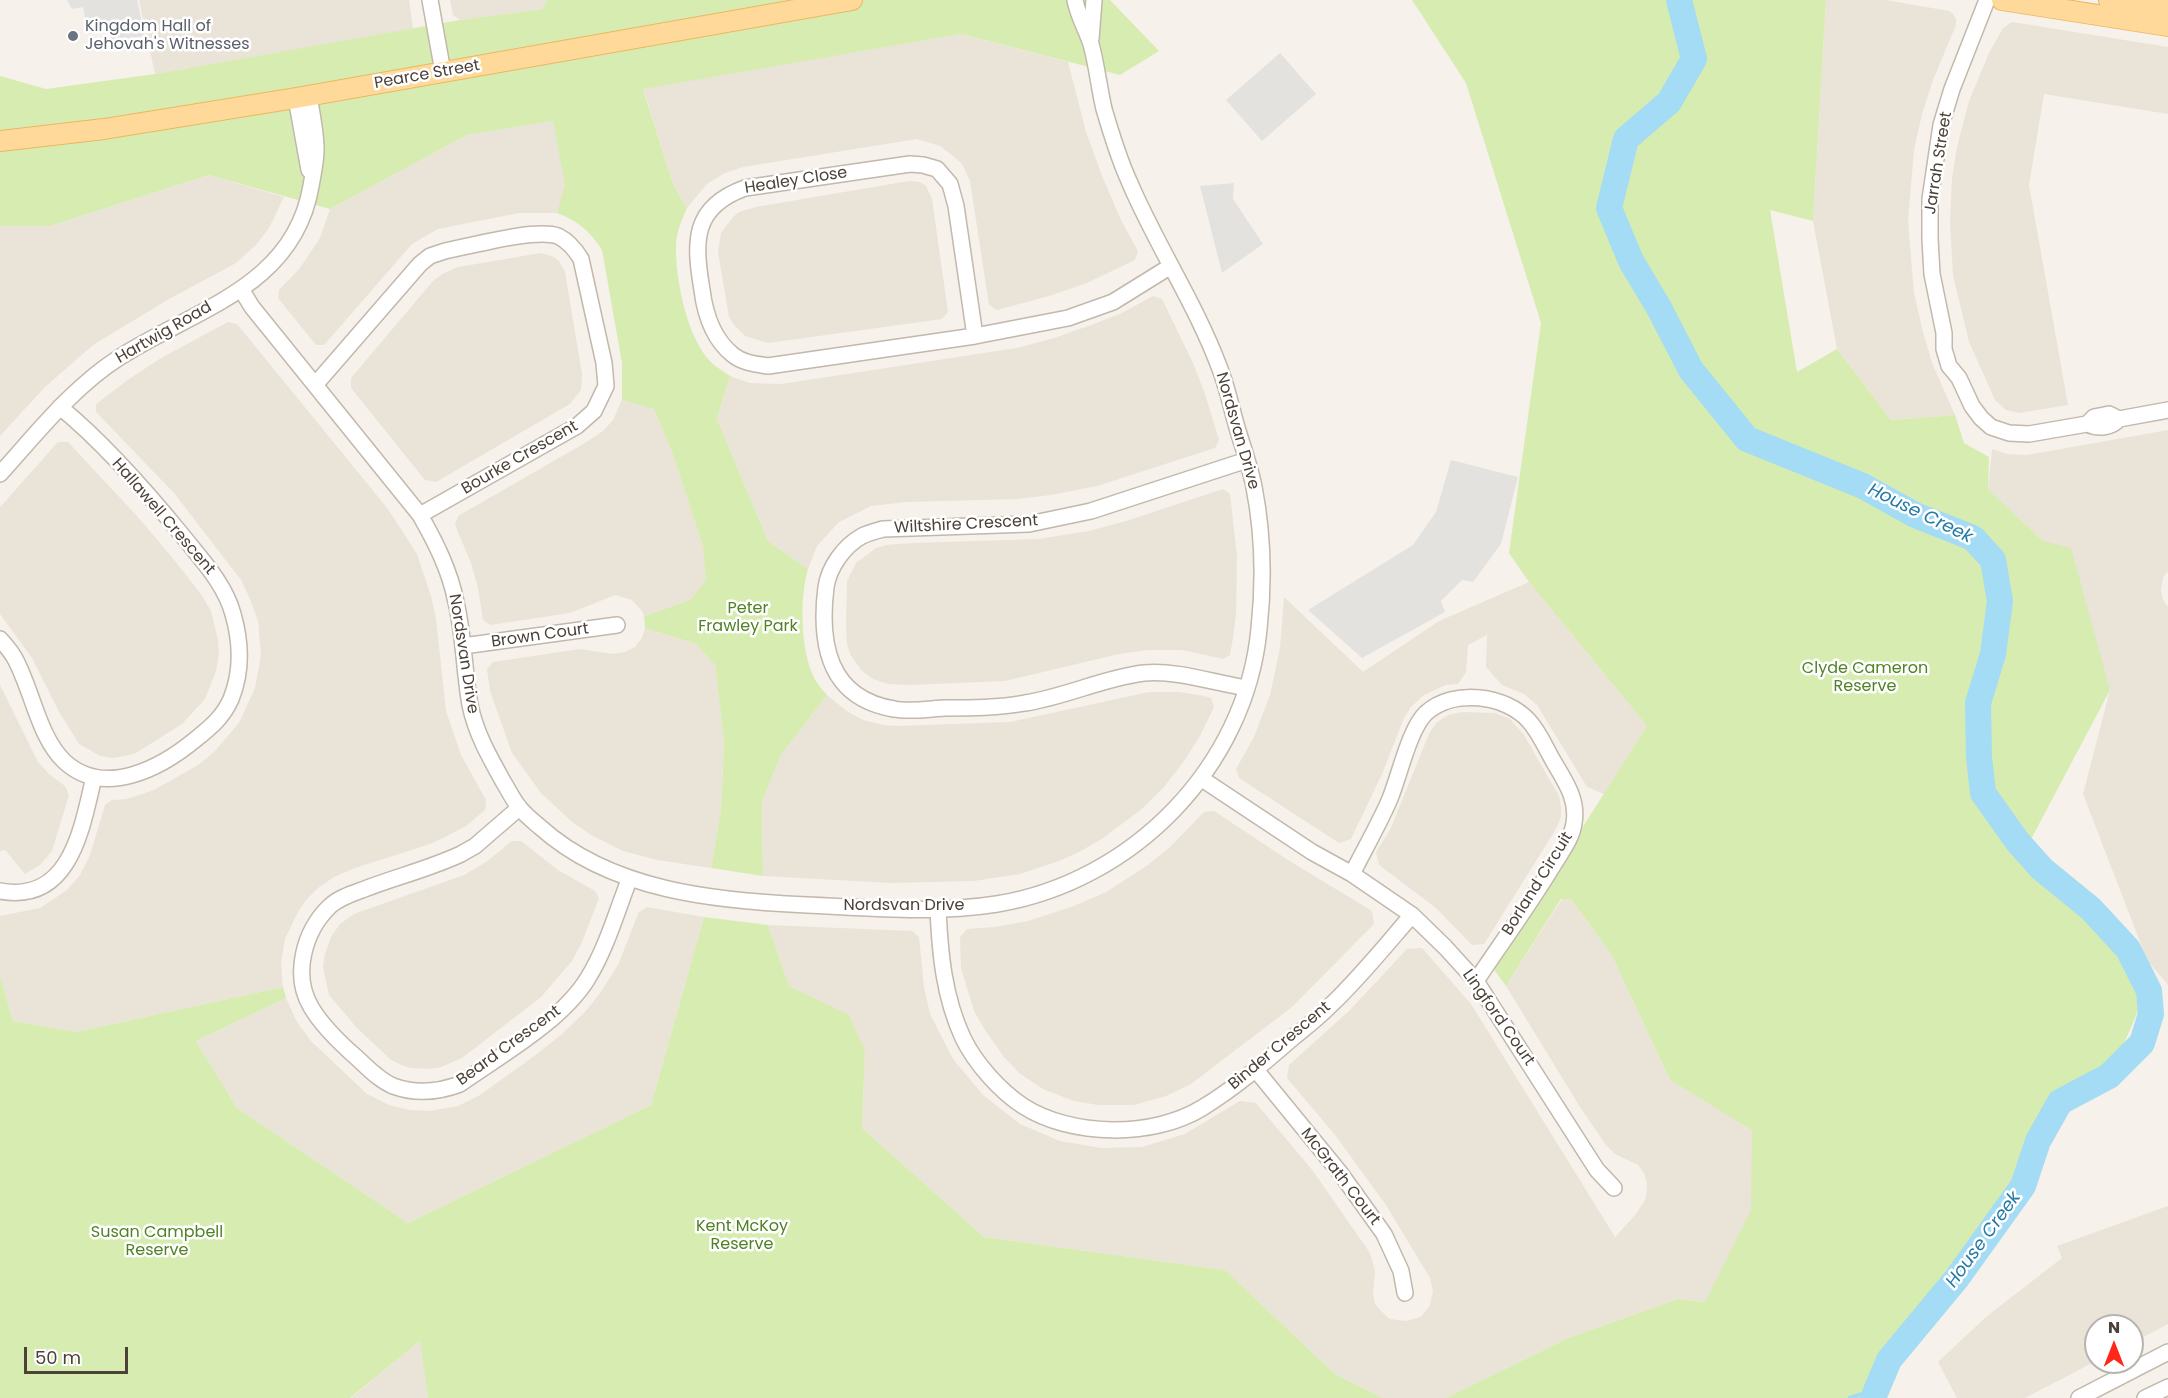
<!DOCTYPE html>
<style>
body{margin:0}
#map{position:relative;width:2168px;height:1398px;overflow:hidden;background:#f6f1ea;font-family:Poppins,sans-serif}
canvas{display:block}
.north{position:absolute;left:2084px;top:1314px;width:60px;height:60px;box-sizing:border-box;background:#fff;border:2px solid #b7b3af;border-radius:50%;rotate:0deg;font-size:16px;font-weight:700;line-height:24px;text-align:center;color:#4b4137}
.north::after{content:'';display:block;margin:auto;width:21px;height:27px;background:#ff2718;clip-path:polygon(50% 0,100% 100%,50% 72%,0 100%)}
.scale{position:absolute;left:24px;top:1347px;width:104px;height:27px;box-sizing:border-box;border:3px solid #4b4137;border-top:0;padding-left:8px;font-size:18px;line-height:21px;white-space:nowrap;color:#4b4137;-webkit-text-stroke:4px #fff;paint-order:stroke}
</style>
<div id="map">
<canvas width="2168" height="1398"></canvas>
<div class="north">N</div>
<div class="scale">50 m</div>
</div>
<script>
const ctx = document.querySelector('canvas').getContext('2d');
ctx.lineJoin = 'round';
function fill(path, color) { ctx.fillStyle = color; ctx.fill(path, 'evenodd'); }
function trace(path, color, width, dash) { ctx.strokeStyle = color; ctx.lineWidth = width; ctx.lineCap = dash ? 'butt' : 'round'; ctx.setLineDash(dash || []); ctx.stroke(path); }
function drawText(font, color, halo, rows, align = 'center') {
  ctx.font = font + ' Poppins,sans-serif'; ctx.lineWidth = 5; ctx.setLineDash([]); ctx.textBaseline = 'middle'; ctx.strokeStyle = halo; ctx.fillStyle = color; for (const [text, x, y, turn = 0] of rows) {
    ctx.save(); ctx.translate(x, y); ctx.rotate((+turn || 0) * Math.PI / 180); ctx.textAlign = isNaN(turn) ? turn : align; if (halo) ctx.strokeText(text, 0, 0); ctx.fillText(text, 0, 0); ctx.restore();
  }
}
fill(new Path2D(`
 M139 0H409L413 29 155 74Z
 M450 0H547L544 9 460 20 453 15Z
 M1826 0H1886L1949 11 1953 14 1956 19V25L1933 80 1922 114 1914 150 1908 221 1914 293 1922 328 1932 363 1955 415 1891 420 1837 349 1813 221Z
 M2012 22 2168 47V114L2044 94 2029 185 2068 405 2019 413 2006 410 1995 400 1969 342 1953 275 1950 224 1952 178 1957 147 1969 101 1989 53 2003 28Z
 M961 34 1068 62 1086 132 1102 176 1121 220 1138 251 1135 260 1087 283 1049 296 997 310 989 305 970 181 962 164 953 156 940 146 917 139 743 167 725 173 707 184 687 208 673 184 643 88Z
 M553 121 566 185 557 213H519L438 229 412 244 324 345H316L278 298 279 290 300 268 320 238 330 209 467 135Z
 M209 175 284 197 269 228 256 245 236 263 169 299 93 345 45 387 0 436V226H50Z
 M909 181 920 182 926 186 932 199 948 312 942 319 768 343 745 336 735 326 729 317 718 252 721 233 733 217 739 212 756 207Z
 M541 253 554 257 559 261 565 272 582 374 581 390 570 404 436 482 425 480 351 388V378L433 281 444 273 458 267Z
 M1153 296 1162 299 1193 363 1205 394 1219 440 1215 448 1097 486 1051 495 1017 499 907 502 871 506 839 522 817 546 808 569 768 541 717 419 730 376 749 383 781 384 1017 348 1054 338 1091 325 1122 313Z
 M228 322 237 324 388 509 417 554 431 596 436 619 446 711 461 755 486 800 485 810 466 826 445 837 430 844 355 868 334 877 318 888 307 899 298 912 285 939 281 963 283 987 76 1032 13 1021 0 975V916L40 908 67 890 80 875 90 855 105 805 112 800 127 799 154 790 198 765 214 752 239 723 255 688 261 655 258 621 250 599 241 580 174 493 96 412V404L129 379 161 358Z
 M622 400 654 409 673 455 703 547 707 580 690 600 644 616 642 611 632 600 615 595 570 613 490 625 483 620 478 588 471 563 455 525 458 516 585 443 603 431 613 420Z
 M2168 430V571L2163 578 2161 590 2163 600 2168 607V985L2147 960 2083 794 2110 690 2043 541 1988 489 1992 449 2007 454 2027 455Z
 M58 442H68L137 516 171 556 201 594 211 611 218 640 219 654 216 671 205 699 182 724 136 753 125 756 113 758 100 756 79 744 58 710 32 658 0 614V507Z
 M1223 489 1230 494 1237 556 1236 614 1233 638 1230 655 1223 659 1182 650H1148L1119 654 1005 681 909 685 888 684 873 679 861 670 850 654 847 644 846 628 847 581 856 563 876 548 886 545 913 543 1038 539 1089 531 1126 521Z
 M1529 582 1647 726 1604 794 1587 787 1537 705 1524 694 1502 685 1486 667 1487 635 1468 645 1466 672 1458 684 1446 685 1424 695 1411 707 1404 718 1382 774 1351 839 1339 843 1239 778 1236 769 1254 737 1270 695 1280 648 1284 597 1363 672 1439 621Z
 M645 628 696 644 715 665 724 742 721 809 711 868 657 860 623 851 591 835 571 821 541 793 512 753 490 691 487 669 493 662 580 649 613 654 625 652 635 647 642 638Z
 M0 685 38 762 49 774 65 786 69 795 52 851 40 865 25 874 5 850 0 851Z
 M1149 692H1179L1204 696 1211 698 1214 707 1200 736 1182 764 1163 788 1143 808 1103 838 1081 851 1059 861 1020 874 974 881 891 883 763 876 762 802 781 755 827 695 848 712 863 720 883 725 896 726 1010 722Z
 M1462 712 1495 713 1510 719 1524 735 1559 796 1561 807V817L1556 829 1484 944 1472 945 1436 908 1379 865 1376 852 1390 830 1429 734 1436 723 1448 715Z
 M1214 811 1288 860 1372 911 1374 924 1292 1007 1191 1084 1166 1096 1134 1105H1098L1074 1101 1043 1089 1019 1073 1004 1057 985 1030 974 1011 961 968 960 937 967 929 994 927 1028 921 1074 906 1106 892 1148 865 1171 846 1204 812Z
 M512 841H521L558 870 595 891 599 898 582 942 572 961 541 997 462 1058 441 1067 429 1069 410 1068 399 1064 390 1059 357 1028 329 995 323 968 324 957 331 937 340 924 354 914 464 875 486 862Z
 M1562 899H1571L1611 954 1670 1080 1752 1129V1210L1705 1302 1678 1299 1568 1338 1446 1398H1383L1335 1374 1225 1270 984 1237 862 1128 865 1050 849 1016 789 986 768 925 912 931 919 937 924 987 930 1014 953 1059 983 1095 1020 1124 1060 1141 1101 1148 1142 1147 1185 1134 1240 1101 1256 1103 1313 1171 1370 1253 1375 1271 1373 1293 1375 1304 1382 1312 1390 1319 1406 1321 1421 1317 1430 1305 1433 1291 1430 1278 1386 1205 1335 1135 1287 1078 1289 1065 1349 1011 1407 949 1422 948 1471 1004 1615 1237 1636 1214 1646 1198 1647 1183 1644 1173 1638 1165 1615 1154 1606 1145 1580 1107 1506 986Z
 M647 907 704 917 651 1105 408 1223 237 1108 196 1041 286 998 297 1022 311 1041 367 1094 389 1105 410 1110 429 1111 458 1106 480 1095 537 1054 562 1034 586 1011 600 993 618 965 639 912Z
 M2168 1206V1324L2132 1343V1326H2096V1361L2025 1398H1957L1938 1362 1986 1317 2062 1258 2057 1246Z
 M421 1340 428 1398H351Z`), '#eae3d8');
fill(new Path2D(`
 M547 0H1110L1159 51 1120 75 961 34 643 89 673 184 687 208C682 219 677 231 676 244 675 277 686 333 708 359 714 366 723 371 730 376L717 419 768 541 808 569C799 598 800 659 818 684 820 688 824 691 827 695L781 755 762 802 763 876 711 868 721 809 724 742 715 665 696 644 645 628 644 616 690 600 706 580 703 547 673 455 654 409 622 400V363L602 250C590 231 578 221 557 213L565 185 553 121 467 135 330 209 209 175 50 226H0V76L46 89 155 74 460 20 543 9Z
 M1412 0H1826L1813 221 1770 210 1797 372 1837 349 1891 420 1955 415 1964 443 1989 457 1988 489 2043 541 2071 548 2110 690 2029 843 2067 898 2105 932 2139 979 2144 997 2116 1062 2064 1109 2011 1194 1973 1249 1931 1296 1859 1398H1446L1568 1338 1678 1299 1705 1302 1751 1210 1752 1130 1670 1080 1611 954 1571 899H1561L1506 986 1493 968 1647 726 1529 582 1509 553 1541 323 1466 83Z
 M704 917 768 925 789 986 849 1015 865 1050 862 1128 984 1237 1225 1270 1335 1374 1383 1398H428L420 1341 350 1398H0V975L13 1021 76 1032 283 987 286 998 196 1041 237 1108 408 1223 651 1105Z`), '#d7ecb1');
fill(new Path2D(`
 M67 0H137L145 36 111 41 109 29 88 34 83 7 72 9Z
 M1280 53 1316 94 1262 141 1226 100Z
 M1234 183 1233 199 1263 244 1222 273 1200 186Z
 M1451 460 1518 477 1501 544 1473 582 1462 580 1441 601 1445 612 1362 658 1308 610 1413 545 1436 512Z`), '#e4e2df');
trace(new Path2D(`
 M1850 1398 1877 1390`), '#a4dbf5', 4.5);
trace(new Path2D(`
 M1679 0 1694 59 1669 102 1626 139 1609 208 1631 261 1659 308 1691 370 1747 439 1863 486 1915 515 1973 538 1993 560 2000 601 1993 654 1978 703 1979 757 1983 793 2017 841 2042 869 2091 909 2128 949 2149 991 2151 1014 2142 1043 2109 1076 2060 1102 2038 1141 2023 1186 1957 1278 1889 1360 1873 1398`), '#a4dbf5', 26);
const minor = new Path2D(`
 M430 0 443 72
 M1987 0 1952 89 1941 125 1930 199V239L1932 274 1944 333V349L1949 366 1959 378 1972 406 1981 418 1991 427 2009 433 2029 434 2087 424 2094 417 2109 414 2119 419 2168 410
 M1091 39 1094 0
 M296 98 309 170
 M241 289 252 307 420 515C436 543 450 571 456 602 464 636 464 671 470 705 476 734 490 758 504 783 509 791 513 800 519 807 524 814 533 821 540 827 611 891 716 901 807 905 870 908 934 914 997 904 1132 882 1246 767 1259 629 1264 583 1263 533 1254 487 1250 466 1242 445 1236 424 1231 406 1227 387 1220 369 1196 304 1156 245 1129 181 1119 159 1111 133 1104 109 1099 88 1097 66 1091 44 1086 29 1078 16 1075 0
 M975 336 956 206 950 184 937 169 923 165 910 164 745 188C692 207 694 242 702 290 705 314 713 339 733 355 743 363 756 364 768 366L975 336 1068 318 1113 302 1171 266
 M315 385 420 264 430 256 445 251C471 246 535 228 558 236 568 241 575 249 581 259L604 363 606 386 594 411 577 426 420 515
 M2087 424C2098 429 2111 428 2119 419
 M1247 460 1091 511 1029 524 883 529C876 531 868 533 862 536 844 546 829 567 826 587 819 643 828 698 894 709 909 712 928 709 944 708 971 708 998 708 1025 703 1065 697 1103 678 1144 673 1178 670 1214 683 1247 688
 M0 474C37 433 73 387 120 357 195 309 294 287 311 186 313 174 316 162 316 150 316 132 312 114 309 96
 M0 639C5 645 10 650 14 657 32 688 38 737 65 762 105 798 161 768 196 739 211 727 223 717 231 699 242 672 241 642 233 614 225 584 201 559 182 535 146 491 104 443 60 407
 M463 646 617 625
 M1202 779 1312 852 1352 874 1412 915 1445 947 1476 981 1597 1170 1614 1188
 M519 808 475 846 461 854C429 869 395 877 362 890 351 894 339 898 330 906 304 931 292 975 311 1007 322 1026 341 1044 357 1058 368 1068 379 1080 393 1086 415 1094 439 1092 460 1084 501 1055 562 1021 588 978 606 949 617 911 629 880
 M1352 874C1364 850 1378 826 1389 801 1399 778 1409 729 1426 713 1454 688 1506 695 1529 721 1540 733 1547 751 1555 764 1566 783 1578 800 1574 823 1572 838 1562 851 1554 864 1530 904 1502 942 1476 981
 M0 891C71 904 82 827 94 777
 M938 909C940 954 944 997 963 1038 975 1063 1000 1091 1023 1106 1071 1137 1153 1138 1202 1108 1235 1088 1265 1062 1295 1036 1308 1026 1321 1015 1333 1003 1361 976 1386 945 1412 915
 M1256 1070 1341 1174 1384 1234 1401 1271 1405 1293
 M2079 1398 2168 1352
 M2145 1398 2168 1387`);
const major = new Path2D(`
 M2002 0 2168 26
 M2109 0 2168 10
 M0 141 104 129 296 98 852 0`);
trace(minor, '#c2b8ac', 18);
trace(major, '#ecb762', 22);
trace(minor, '#fff', 15);
trace(major, '#ffd99a', 20);
for (const [x, y, r, color] of [
 [73,36,6,"#6b7280"]
]) { const dot = new Path2D(); dot.arc(x, y, r, 0, 2 * Math.PI); ctx.fillStyle = color; ctx.fill(dot); trace(dot, '#fff', 2); }
drawText('16px', '#5b616d', '#fff', [
 ["Kingdom Hall of",85,27],
 ["Jehovah's Witnesses",85,45]
], 'left');
drawText('16px', '#4b4137', '#fff', [
 ["Pearce Street",427,75,-10],
 ["Jarrah Street",1939,163,-81],
 ["Healey Close",796,181,-9],
 ["Hartwig Road",164,333,-30],
 ["Nordsvan Drive",1237,431,74],
 ["Bourke Crescent",520,458,-30],
 ["Hallawell Crescent",163,517,49],
 ["Wiltshire Crescent",966,525,-3],
 ["Brown Court",540,636,-8],
 ["Nordsvan Drive",463,654,81],
 ["Borland Circuit",1538,884,-58],
 ["Nordsvan Drive",904,906],
 ["Lingford Court",1498,1018,55],
 ["Beard Crescent",509,1046,-36],
 ["Binder Crescent",1280,1046,-40],
 ["McGrath Court",1340,1177,52]
]);
drawText('16px', '#508225', '#fff', [
 ["Peter",748,609],
 ["Frawley Park",748,627],
 ["Clyde Cameron",1865,669],
 ["Reserve",1865,687],
 ["Kent McKoy",742,1227],
 ["Reserve",742,1245],
 ["Susan Campbell",157,1233],
 ["Reserve",157,1251]
]);
drawText('italic 18px', '#257aa5', '#fff', [
 ["House Creek",1920,514,26],
 ["House Creek",1984,1240,-54]
]);
</script>
